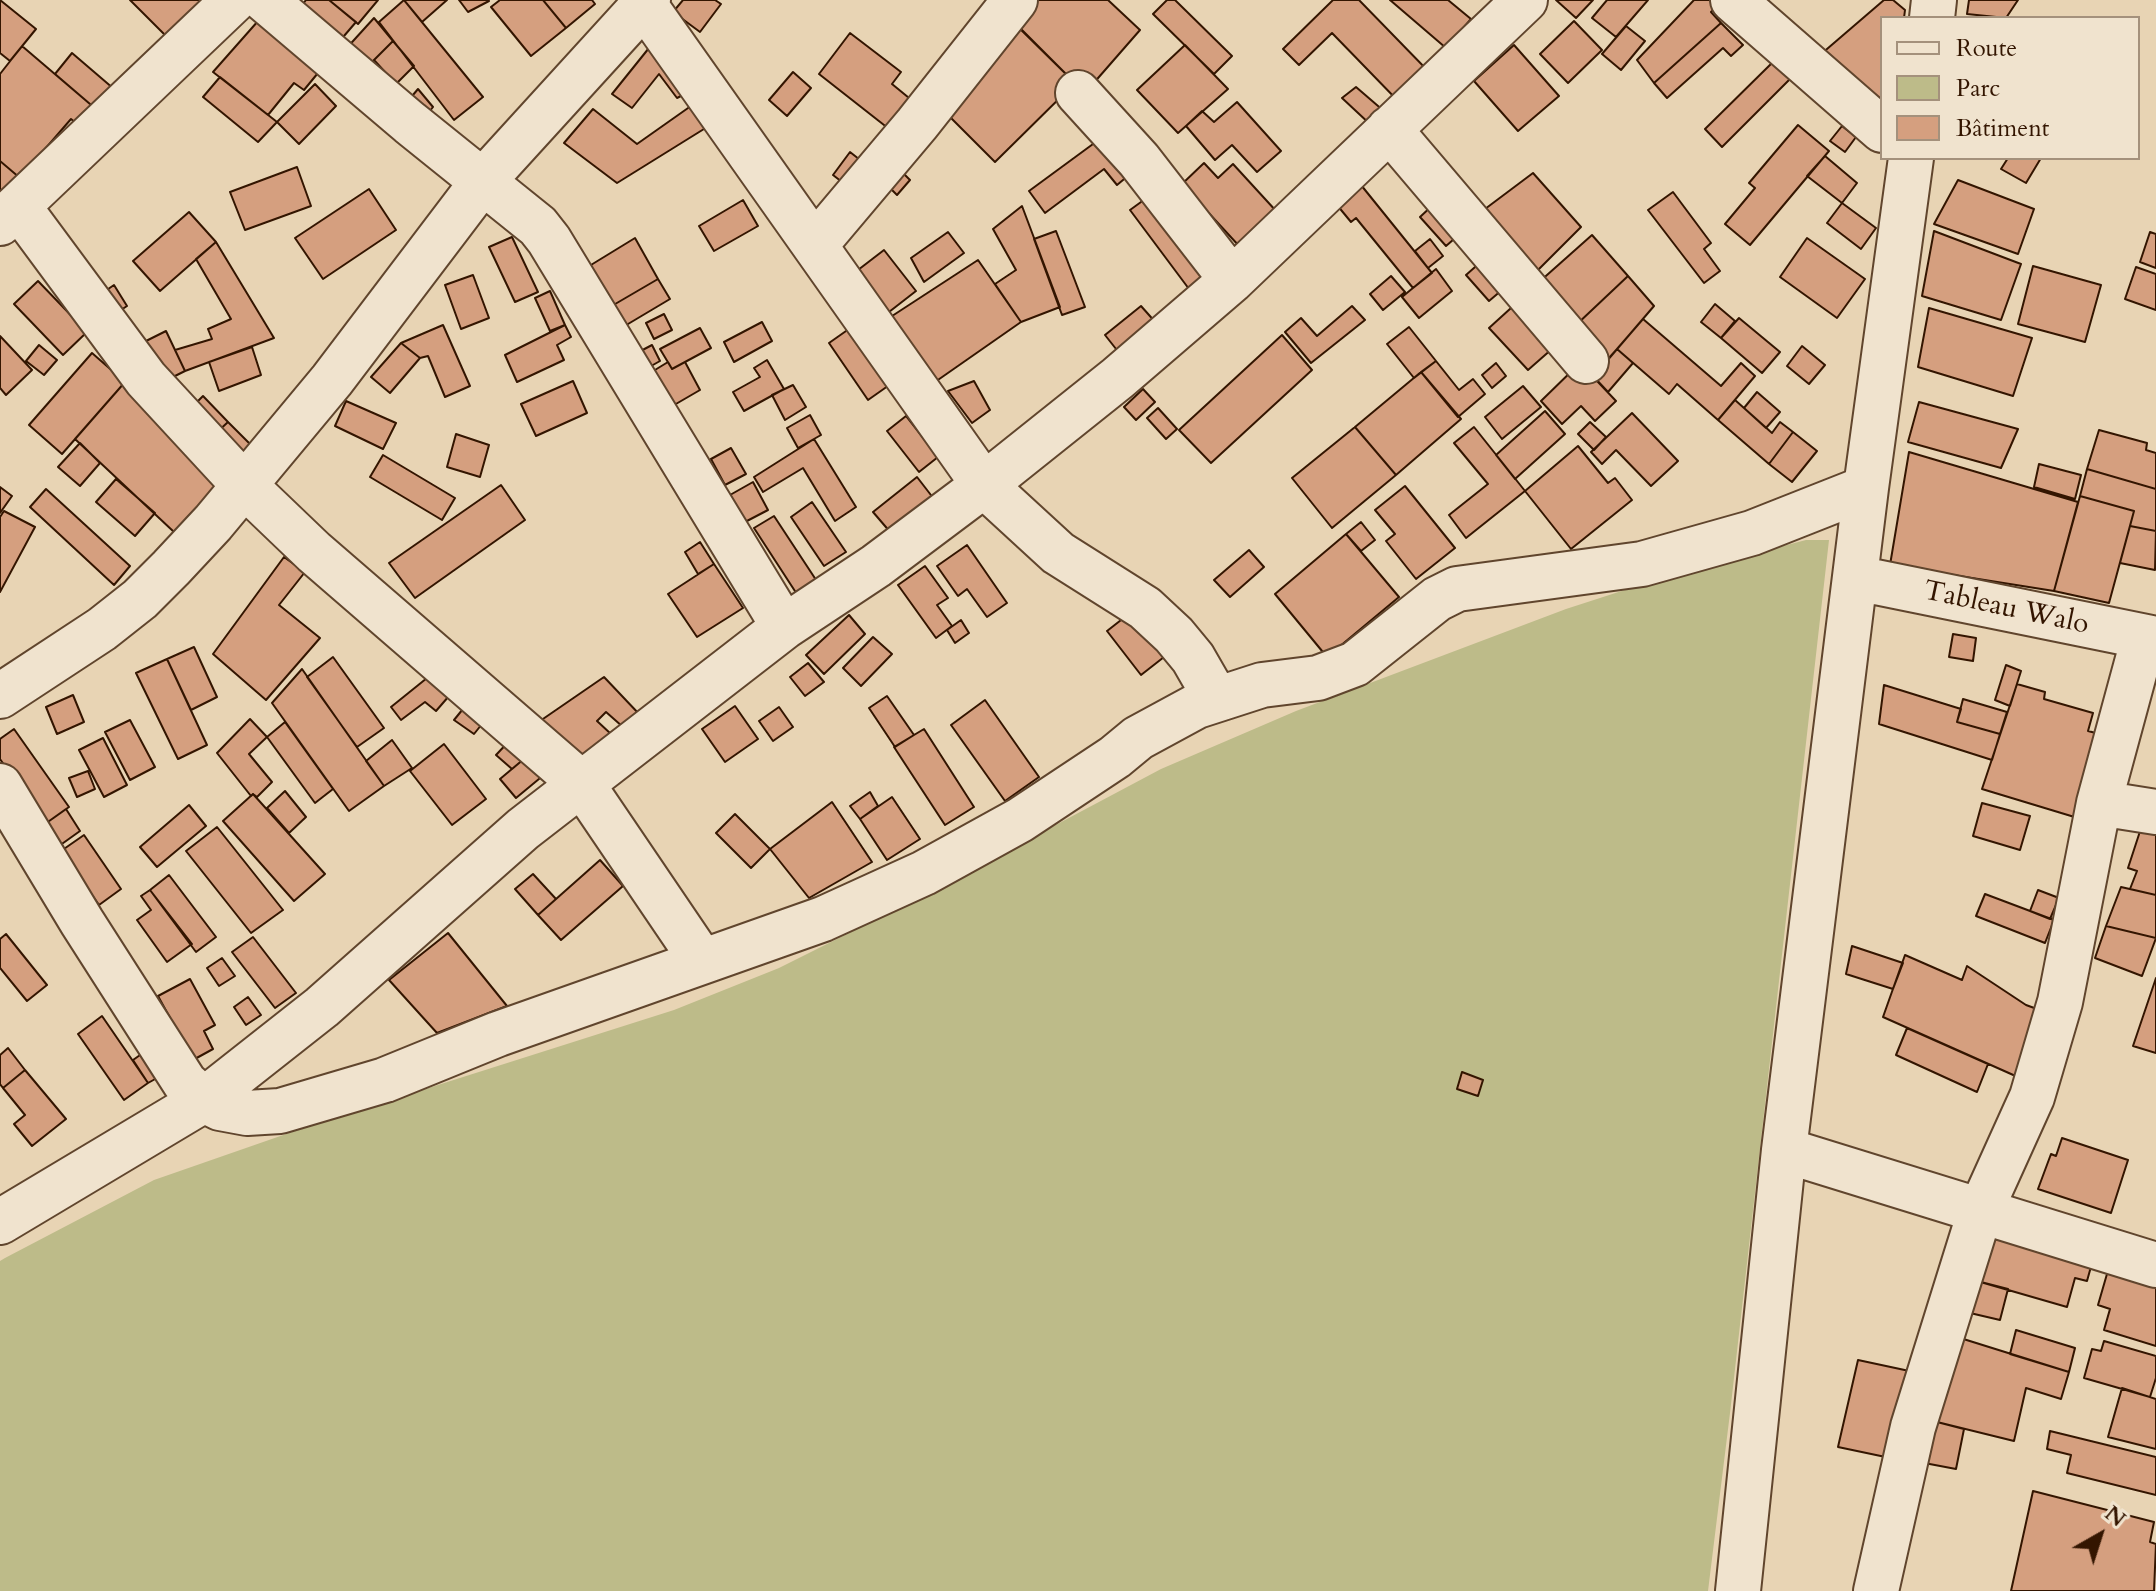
<!DOCTYPE html>
<meta charset="utf-8">
<style>
body{margin:0}
#map{position:relative;width:2156px;height:1591px;overflow:hidden;background:#e8d4b4;font-family:Cardo,serif}
canvas{display:block}
.legend{position:absolute;left:1880px;top:16px;width:260px;height:144px;box-sizing:border-box;background:#f0e3ce;border:2px solid #a4917c;margin:0;padding:10px 14px;list-style:none;font-size:24px;color:#331500}
.legend li{display:flex;align-items:center;gap:16px;height:40px}
.legend b{width:40px;border:2px solid #a4917c}
.north{position:absolute;left:2060px;top:1495px;width:80px;height:80px;-webkit-text-stroke:6px #f0e3ce;paint-order:stroke;rotate:39deg;font-size:22px;font-weight:700;line-height:32px;text-align:center;color:#331500}
.north::after{content:'';display:block;margin:auto;width:28px;height:36px;background:#331500;clip-path:polygon(50% 0,100% 100%,50% 72%,0 100%)}
</style>
<div id="map">
<canvas width="2156" height="1591"></canvas>
<ul class="legend">
<li><b style="height:10px;background:#f0e3ce"></b>Route</li>
<li><b style="height:22px;background:#bdbb89"></b>Parc</li>
<li><b style="height:22px;background:#d59f7f"></b>Bâtiment</li>
</ul>
<div class="north">N</div>
</div>
<script>
const ctx = document.querySelector('canvas').getContext('2d');
ctx.lineJoin = 'round';
function fill(path, color) { ctx.fillStyle = color; ctx.fill(path, 'evenodd'); }
function trace(path, color, width, dash) { ctx.strokeStyle = color; ctx.lineWidth = width; ctx.lineCap = dash ? 'butt' : 'round'; ctx.setLineDash(dash || []); ctx.stroke(path); }
function drawText(font, color, halo, rows, align = 'center') {
  ctx.font = font + ' Cardo,serif'; ctx.lineWidth = 6; ctx.setLineDash([]); ctx.textBaseline = 'middle'; ctx.strokeStyle = halo; ctx.fillStyle = color; for (const [text, x, y, turn = 0] of rows) {
    ctx.save(); ctx.translate(x, y); ctx.rotate((+turn || 0) * Math.PI / 180); ctx.textAlign = isNaN(turn) ? turn : align; if (halo) ctx.strokeText(text, 0, 0); ctx.fillText(text, 0, 0); ctx.restore();
  }
}
fill(new Path2D(`
 M1806 540H1829L1730 1413 1708 1591H0V1261L5 1258 154 1180 312 1125 674 1010 779 968 905 905 1161 769 1296 711 1566 609 1668 576Z`), '#bdbb89');
const building = new Path2D(`
 M0 0 36 29 10 61 0 53Z
 M130 0H206L169 39Z
 M306 0H329L356 22 332 50 296 13Z
 M329 0H378L358 24Z
 M404 0H447L422 22Z
 M404 0 483 97 454 120 379 22Z
 M459 0H488L489 1 468 12Z
 M500 0H543L566 28 531 56 491 7Z
 M543 0H592L595 4 566 28Z
 M683 0H715L721 4 700 32 673 12Z
 M1029 0H1108L1140 30 1085 93 1013 21Z
 M1167 0H1175L1232 56 1214 74 1153 14Z
 M1333 0H1359L1431 74 1400 103 1332 33 1299 65 1283 49Z
 M1390 0H1448L1471 19 1446 48Z
 M1556 0H1593L1576 18Z
 M1607 0H1648L1616 37 1592 18Z
 M1694 0H1718L1721 3 1711 12 1721 23 1654 83 1637 60Z
 M1884 0H1893L1905 10 1904 18H1882V112L1820 55Z
 M1969 0H2018L2006 18 1967 14Z
 M266 12 327 62 304 90 294 83 268 115 213 72Z
 M374 18 393 41 364 70 344 51Z
 M1010 19 1075 83 995 162 941 108Z
 M1574 21 1602 50 1568 83 1540 54Z
 M1721 23 1743 45 1731 56 1723 48 1667 98 1654 83Z
 M1626 26 1645 41 1621 70 1602 54Z
 M850 33 901 72 892 84 920 107 898 136 819 74Z
 M657 38 693 90 677 98 659 74 632 108 612 94Z
 M393 41 414 66 396 84 374 60Z
 M1185 45 1228 89 1178 133 1137 90Z
 M1514 45 1559 96 1518 131 1474 81Z
 M22 46 97 110 82 128 71 119 20 178 0 161V74Z
 M72 53 114 89 97 110 55 74Z
 M1777 58 1794 75 1722 147 1705 129Z
 M793 72 811 88 787 116 769 100Z
 M220 77 277 122 258 142 203 97Z
 M315 84 336 106 299 144 277 122Z
 M1356 87 1385 112 1372 126 1342 98Z
 M418 89 433 107 419 125 402 108Z
 M698 101 712 124 617 183 564 143 593 109 637 144Z
 M1237 102 1281 151 1257 172 1232 145 1215 160 1186 126 1202 111 1214 122Z
 M1798 125 1829 151 1750 245 1725 224 1755 188 1749 183Z
 M1842 126 1856 137 1845 152 1830 141Z
 M1108 133 1135 170 1117 185 1104 169 1045 213 1029 191Z
 M850 152 869 167 851 189 833 175Z
 M1825 156 1857 183 1842 203 1807 176Z
 M2008 158H2041L2026 183 2001 169Z
 M0 161 20 178 0 199Z
 M1204 163 1218 178 1233 164 1277 212 1240 247 1182 184Z
 M896 166 910 180 897 195 882 180Z
 M297 167 311 206 245 230 230 192Z
 M1533 173 1581 227 1530 278 1477 215Z
 M1958 180 2034 209 2018 254 1934 224Z
 M1361 185 1432 273 1413 288 1356 218 1351 222 1337 205Z
 M369 189 396 230 323 279 295 238Z
 M1673 192 1711 243 1704 249 1720 271 1704 283 1648 210Z
 M1152 194 1214 278 1192 293 1130 210Z
 M743 200 758 226 714 251 699 226Z
 M1435 203 1461 233 1446 246 1420 217Z
 M1842 203 1876 228 1861 249 1827 223Z
 M1022 206 1060 307 1021 322 995 284 1016 270 993 229Z
 M189 212 216 242 160 291 133 261Z
 M1056 231 1085 307 1062 315 1034 239Z
 M1934 231 2021 264 2001 320 1922 296Z
 M948 232 964 253 924 282 911 258Z
 M2150 232 2156 234V268L2140 262Z
 M1592 235 1628 276 1575 326 1538 283Z
 M512 237 538 292 515 302 489 247Z
 M635 238 658 279 610 307 586 268Z
 M1807 238 1865 279 1837 318 1780 277Z
 M1430 239 1443 256 1428 268 1415 251Z
 M216 242 274 338 185 371 175 350 212 339 208 329 231 319 196 259Z
 M884 250 916 291 889 312 858 270Z
 M978 260 1021 322 935 382 889 318Z
 M1483 260 1509 284 1489 301 1466 275Z
 M2033 266 2101 285 2085 342 2018 324Z
 M2136 267 2156 274V310L2125 299Z
 M1436 269 1452 291 1419 318 1402 297Z
 M473 275 489 318 461 329 445 285Z
 M1391 276 1405 292 1383 310 1370 294Z
 M1628 276 1654 306 1606 362 1575 326Z
 M658 279 670 299 623 327 610 307Z
 M38 281 87 332 63 355 14 304Z
 M114 285 127 306 112 316 98 296Z
 M550 291 565 325 550 331 535 298Z
 M1522 298 1561 341 1528 370 1489 328Z
 M1715 304 1735 321 1721 338 1701 322Z
 M1141 306 1157 324 1120 354 1105 335Z
 M1352 306 1365 320 1311 363 1285 332 1301 318 1317 336Z
 M1929 308 2032 338 2013 396 1918 367Z
 M664 314 672 330 654 339 646 323Z
 M1739 318 1780 352 1762 373 1721 338Z
 M1643 319 1721 386 1741 363 1755 376 1718 420 1677 384 1669 394 1617 349Z
 M762 322 772 341 734 362 724 342Z
 M856 324 895 381 868 400 829 343Z
 M443 325 470 386 445 397 428 356 420 358 401 343Z
 M565 325 571 337 557 345 564 360 517 382 505 355Z
 M1409 327 1436 361 1414 378 1387 344Z
 M700 328 711 348 672 369 660 349Z
 M166 331 185 371 161 383 142 343Z
 M1282 335 1312 370 1211 463 1179 430Z
 M0 336 32 370 6 395 0 388Z
 M401 343 420 358 390 393 371 377Z
 M39 345 57 360 44 375 26 361Z
 M652 345 660 361 644 370 635 354Z
 M1802 346 1825 365 1809 384 1787 366Z
 M252 347 261 375 219 391 209 362Z
 M1617 349 1633 363 1608 392 1593 376Z
 M92 353 125 382 62 454 29 425Z
 M767 360 784 389 744 411 733 392 760 377 754 368Z
 M1436 361 1459 390 1473 379 1485 394 1458 417 1421 372Z
 M668 362 672 369 685 362 700 390 669 408 650 373Z
 M1496 363 1506 376 1492 388 1482 375Z
 M1580 363 1616 401 1595 421 1581 406 1562 424 1541 401Z
 M1421 372 1461 419 1396 475 1355 427Z
 M573 381 587 413 536 436 521 404Z
 M974 381 990 410 972 423 948 391Z
 M125 382 224 478 174 532 75 439Z
 M793 385 806 407 785 420 772 395Z
 M1523 386 1541 407 1502 439 1485 417Z
 M1143 389 1155 402 1136 420 1124 407Z
 M1757 392 1780 412 1766 428 1744 408Z
 M203 396 228 422 214 435 189 410Z
 M1735 400 1772 433 1780 422 1793 432 1769 464 1718 420Z
 M346 401 396 423 383 449 335 426Z
 M1919 402 2018 429 2001 468 1908 442Z
 M1158 408 1177 429 1166 439 1147 418Z
 M1545 411 1565 434 1515 479 1496 455Z
 M1632 413 1678 461 1651 486 1616 450 1602 464 1591 452Z
 M810 415 821 435 798 448 787 428Z
 M906 416 938 457 919 472 887 431Z
 M228 422 255 449 241 464 214 435Z
 M1590 422 1606 437 1594 450 1578 434Z
 M1355 427 1396 475 1332 528 1292 478Z
 M1474 427 1525 491 1466 538 1449 515 1488 484 1454 443Z
 M2099 430 2147 443 2146 450 2156 453V489L2087 469Z
 M1793 432 1817 451 1792 482 1769 464Z
 M456 434 489 445 480 477 447 467Z
 M814 439 856 507 835 521 803 468 763 492 754 477Z
 M80 443 100 463 80 486 58 467Z
 M1578 446 1608 483 1615 478 1632 500 1571 549 1525 491Z
 M731 448 746 474 725 485 711 459Z
 M1909 452 2078 502 2054 591 1890 565Z
 M383 455 455 498 442 520 370 477Z
 M2039 464 2081 475 2075 499 2034 487Z
 M2087 469 2156 489V531L2130 526 2134 511 2080 496Z
 M917 477 934 499 891 533 873 512Z
 M116 479 155 513 135 536 96 502Z
 M753 482 768 510 745 522 730 495Z
 M501 485 525 520 415 598 389 563Z
 M1405 486 1455 548 1416 579 1386 541 1395 534 1375 510Z
 M0 487 12 496 0 513Z
 M46 489 130 566 114 585 30 507Z
 M2080 496 2134 511 2109 603 2054 591Z
 M812 502 846 552 824 566 791 517Z
 M4 511 35 527 0 592V517Z
 M774 516 824 592 804 605 754 528Z
 M1361 522 1375 540 1361 551 1346 534Z
 M2130 526 2156 531 2155 570 2120 563Z
 M1346 534 1399 597 1327 657 1275 594Z
 M700 542 714 564 698 574 685 552Z
 M967 545 1007 603 987 617 967 589 958 596 937 566Z
 M1249 550 1264 567 1230 597 1214 580Z
 M284 557 305 572 279 605 320 638 266 700 213 654Z
 M714 564 743 608 697 637 668 594Z
 M925 566 948 598 937 605 952 626 936 638 898 585Z
 M1130 613 1164 657 1141 675 1107 631Z
 M849 615 865 634 824 674 806 655Z
 M961 620 969 633 955 643 947 630Z
 M1953 634 1976 638 1973 661 1949 657Z
 M873 637 892 654 861 686 843 668Z
 M194 647 217 697 191 710 167 659Z
 M333 657 384 728 357 747 307 677Z
 M167 659 207 745 178 759 136 673Z
 M808 663 824 682 805 696 790 677Z
 M2006 665 2021 671 2010 706 1995 700Z
 M302 669 384 786 349 811 272 703Z
 M604 677 640 715 623 727 606 712 597 721 611 734 583 757 540 721Z
 M427 678 449 696 436 711 425 702 401 720 391 707Z
 M2017 684 2045 692 2044 699 2093 713 2088 731 2107 736 2081 819 1982 789Z
 M1884 685 1961 709 1957 722 2000 734 1992 760 1879 724Z
 M73 695 84 722 57 734 46 707Z
 M887 696 914 735 895 747 869 708Z
 M1963 699 2007 712 2000 734 1957 722Z
 M985 700 1039 777 1005 801 951 725Z
 M467 704 486 719 474 734 454 720Z
 M735 706 758 739 725 762 702 729Z
 M779 707 793 727 773 741 759 721Z
 M250 719 267 737 249 754 272 782 257 797 253 794 251 796 217 753Z
 M130 720 155 767 130 780 105 732Z
 M285 722 333 789 315 803 267 737Z
 M14 729 69 807 45 824 0 759V739Z
 M924 729 974 807 945 825 894 747Z
 M103 738 127 785 104 797 79 750Z
 M512 738 531 753 512 769 496 755Z
 M392 740 412 768 384 786 366 761Z
 M444 744 486 799 452 825 410 771Z
 M531 753 551 769 516 798 500 779Z
 M88 771 95 789 77 797 69 778Z
 M285 791 306 817 289 833 267 808Z
 M870 792 878 806 860 819 850 806Z
 M253 794 325 874 294 901 223 821Z
 M892 797 920 839 887 860 860 819Z
 M832 802 872 862 809 898 770 849Z
 M1982 803 2030 816 2020 850 1973 836Z
 M189 805 206 826 157 867 140 847Z
 M66 809 80 831 59 846 45 824Z
 M735 814 770 849 751 868 716 833Z
 M2145 816 2156 818V895L2130 889 2137 871 2128 868Z
 M217 827 283 910 251 933 186 851Z
 M84 835 121 889 99 905 61 851Z
 M600 860 623 886 561 940 538 915Z
 M533 874 556 899 538 915 515 889Z
 M169 875 216 937 196 952 150 890Z
 M2121 887 2156 895V938L2106 926Z
 M150 890 192 944 167 962 137 920 151 910 141 896Z
 M2038 890 2059 898 2050 919 2030 911Z
 M1985 894 2054 920 2045 943 1976 916Z
 M2106 926 2156 938 2142 976 2095 958Z
 M448 933 507 1006 437 1033 389 980Z
 M6 934 47 985 27 1001 0 968V939Z
 M253 937 296 993 275 1008 232 952Z
 M1852 946 1903 963 1893 989 1846 974Z
 M1905 955 1962 980 1967 966 2026 1005 2048 1013 2029 1082 1883 1017Z
 M222 958 235 976 219 986 207 968Z
 M2156 978V1053L2133 1046Z
 M190 979 215 1025 204 1031 213 1049 193 1060 158 996Z
 M248 997 261 1015 246 1025 234 1007Z
 M102 1016 148 1083 124 1100 78 1034Z
 M1907 1028 1988 1064 1977 1092 1896 1055Z
 M8 1048 25 1070 3 1088 0 1084V1055Z
 M150 1048 166 1073 148 1083 133 1060Z
 M25 1070 66 1119 32 1146 14 1124 25 1115 3 1088Z
 M1462 1072 1483 1080 1478 1096 1457 1089Z
 M2062 1138 2128 1160 2111 1213 2038 1189 2051 1154 2056 1156Z
 M1993 1226 2092 1263 2087 1281 2075 1278 2067 1307 1977 1281Z
 M2109 1267 2156 1281V1346L2104 1330 2110 1309 2098 1305Z
 M1977 1281 2008 1289 2000 1320 1970 1313Z
 M2016 1330 2075 1348 2069 1372 2010 1354Z
 M1957 1337 2069 1372 2061 1399 2026 1388 2014 1441 1937 1422Z
 M2104 1341 2156 1356V1378L2150 1397 2084 1378 2092 1349 2101 1351Z
 M1858 1360 1914 1372 1895 1459 1838 1447Z
 M2122 1388 2156 1399V1449L2108 1437Z
 M1937 1422 1964 1429 1956 1469 1919 1462Z
 M2050 1431 2156 1457V1495L2067 1473 2071 1455 2047 1449Z
 M2033 1491 2154 1522 2150 1542 2156 1544 2154 1591H2011Z`);
fill(building, '#d59f7f');
trace(building, '#331500', 2);
const minor = new Path2D(`
 M265 0 410 123 538 226 549 240 784 627
 M1733 0 1882 130
 M644 4 984 485 1058 553 1145 608 1174 635 1193 658 1216 698
 M1932 18 1934 0
 M1078 93 1139 160 1232 280
 M1389 129 1586 361
 M18 206 146 379 243 484 314 552 582 784 702 961
 M0 223 234 0
 M815 245 917 124 1015 0
 M1856 578 2156 639
 M0 696 102 629 140 599 171 568 213 523 332 380 483 181 648 0
 M0 786 82 922 185 1083 204 1100 220 1108 247 1113 280 1111 385 1080 498 1034 823 919 924 873 1020 820 1115 757 1138 738 1197 706 1262 685 1318 678 1355 664 1437 599 1457 589 1642 564 1752 533 1866 488
 M2099 803 2156 812
 M1784 1150 2156 1265
 M0 1222 204 1100 322 1007 523 829 784 627 876 566 984 485 1118 378 1232 280 1525 0
 M1738 1591 1784 1150 1866 488 1911 158
 M1876 1591 1913 1427 1980 1212 2032 1097 2060 1002 2099 803 2144 637`);
trace(minor, '#60452d', 48);
trace(minor, '#f0e3ce', 44);
drawText('28px', '#331500', '#f0e3ce', [
 ["Tableau Walo",2006,609,12]
]);
</script>
